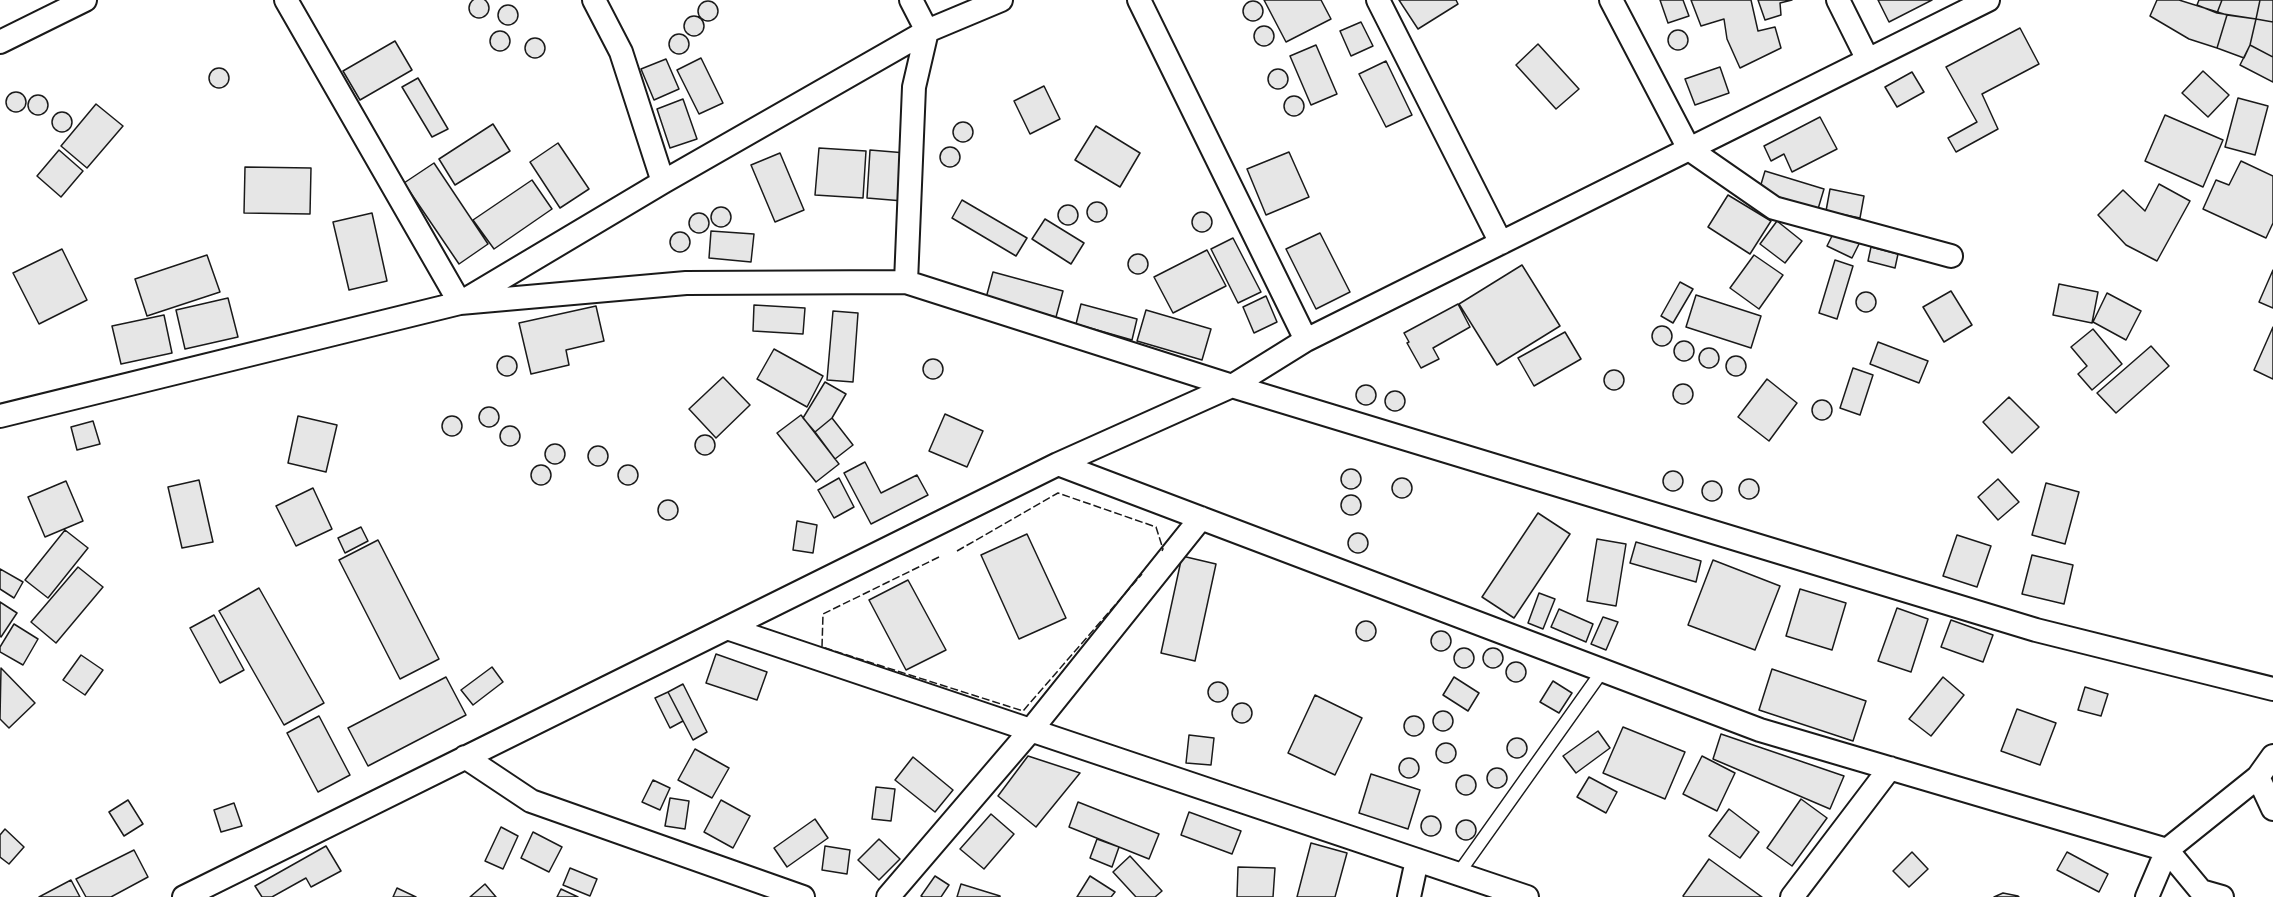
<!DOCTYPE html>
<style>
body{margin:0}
canvas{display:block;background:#fff}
</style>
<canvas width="2273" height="897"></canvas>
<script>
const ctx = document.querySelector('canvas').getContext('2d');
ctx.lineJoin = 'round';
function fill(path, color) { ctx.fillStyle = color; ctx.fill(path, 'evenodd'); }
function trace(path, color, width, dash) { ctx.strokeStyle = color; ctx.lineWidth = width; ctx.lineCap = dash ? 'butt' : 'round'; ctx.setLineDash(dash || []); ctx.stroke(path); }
const building = new Path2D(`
 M469 8a10 10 0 1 1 20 0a10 10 0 1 1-20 0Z
 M1264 0H1321L1331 19 1286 42Z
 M1399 0H1456L1458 4 1418 29Z
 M1660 0H1683L1689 16 1668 23Z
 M1691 0H1751L1758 31 1775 27 1781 48 1740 68 1727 39 1724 19 1701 26Z
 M1758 0H1792L1780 3 1781 15 1765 20Z
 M1878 0H1932L1889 22Z
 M2157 0H2179L2227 15 2217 48 2189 39 2150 16Z
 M2199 0H2222L2217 13 2197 5Z
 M2222 0H2260L2256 19 2217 13Z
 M2260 0H2273V22L2256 19Z
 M1243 11a10 10 0 1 1 20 0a10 10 0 1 1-20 0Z
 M698 11a10 10 0 1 1 20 0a10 10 0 1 1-20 0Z
 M498 15a10 10 0 1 1 20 0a10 10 0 1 1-20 0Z
 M2227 15 2256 19 2250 45 2244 58 2217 48Z
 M684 26a10 10 0 1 1 20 0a10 10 0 1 1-20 0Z
 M2256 19 2273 22V57L2250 45Z
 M1361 22 1373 46 1351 56 1340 31Z
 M1254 36a10 10 0 1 1 20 0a10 10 0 1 1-20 0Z
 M2020 28 2039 64 1982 94 1998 129 1956 152 1948 138 1977 122 1946 67Z
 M1668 40a10 10 0 1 1 20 0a10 10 0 1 1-20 0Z
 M490 41a10 10 0 1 1 20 0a10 10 0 1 1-20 0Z
 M669 44a10 10 0 1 1 20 0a10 10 0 1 1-20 0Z
 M525 48a10 10 0 1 1 20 0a10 10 0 1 1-20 0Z
 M395 41 412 70 360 100 343 71Z
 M1538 44 1579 89 1556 109 1516 65Z
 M1316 45 1337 94 1311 105 1290 56Z
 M2250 45 2273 57V82L2240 65Z
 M701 58 723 103 699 114 677 70Z
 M666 59 679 89 654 100 641 69Z
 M1386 61 1412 115 1386 127 1359 74Z
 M1720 67 1729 93 1695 105 1685 79Z
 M209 78a10 10 0 1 1 20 0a10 10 0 1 1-20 0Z
 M1268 79a10 10 0 1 1 20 0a10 10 0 1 1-20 0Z
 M2203 71 2229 95 2208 117 2182 93Z
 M1912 72 1924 92 1897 107 1885 87Z
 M418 78 448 129 432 137 402 87Z
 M1044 86 1060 119 1030 134 1014 101Z
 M6 102a10 10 0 1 1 20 0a10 10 0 1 1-20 0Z
 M28 105a10 10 0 1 1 20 0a10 10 0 1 1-20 0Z
 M1284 106a10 10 0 1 1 20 0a10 10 0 1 1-20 0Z
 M2238 98 2268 106 2255 155 2225 147Z
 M683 99 697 139 670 148 657 109Z
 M96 104 123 126 87 168 61 146Z
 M52 122a10 10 0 1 1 20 0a10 10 0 1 1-20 0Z
 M2165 115 2223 140 2203 187 2145 161Z
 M1820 117 1837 149 1792 172 1784 154 1771 161 1764 146Z
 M953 132a10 10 0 1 1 20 0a10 10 0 1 1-20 0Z
 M493 124 510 151 455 185 439 159Z
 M1096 126 1140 153 1120 187 1075 160Z
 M558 143 589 189 560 208 530 162Z
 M940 157a10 10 0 1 1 20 0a10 10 0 1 1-20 0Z
 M819 148 866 151 863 198 815 195Z
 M59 150 83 171 61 197 37 176Z
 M870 150 906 153 903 201 867 198Z
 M1289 152 1309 197 1266 215 1247 169Z
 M780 153 804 210 775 222 751 165Z
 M2241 161 2273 176V223L2266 238 2203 209 2216 180 2229 185Z
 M434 163 488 244 459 264 404 183Z
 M245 167 311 168 310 214 244 213Z
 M1765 171 1824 189 1818 209 1759 191Z
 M532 180 552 209 494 249 473 220Z
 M2159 184 2190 201 2157 261 2126 245 2098 215 2123 190 2145 211Z
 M1830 189 1864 196 1860 218 1826 211Z
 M1728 195 1771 221 1750 254 1708 227Z
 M962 200 1027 238 1016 256 952 218Z
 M1087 212a10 10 0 1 1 20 0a10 10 0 1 1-20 0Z
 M1058 215a10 10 0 1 1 20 0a10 10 0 1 1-20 0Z
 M711 217a10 10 0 1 1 20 0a10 10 0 1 1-20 0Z
 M1192 222a10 10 0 1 1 20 0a10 10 0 1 1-20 0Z
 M689 223a10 10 0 1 1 20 0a10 10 0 1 1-20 0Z
 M372 213 387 281 349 290 333 222Z
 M1045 219 1084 243 1071 264 1032 239Z
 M1777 221 1802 241 1785 263 1760 244Z
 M1835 230 1860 242 1852 258 1827 246Z
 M711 231 754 234 751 262 709 258Z
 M670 242a10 10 0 1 1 20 0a10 10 0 1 1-20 0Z
 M1320 233 1350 292 1316 309 1286 249Z
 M1233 238 1261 292 1238 303 1211 249Z
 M1871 247 1898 254 1895 268 1868 261Z
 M62 249 87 300 39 324 13 273Z
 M1207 250 1226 286 1173 313 1154 277Z
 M1128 264a10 10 0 1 1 20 0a10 10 0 1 1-20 0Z
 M207 255 220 292 147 316 135 279Z
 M1754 255 1783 275 1759 309 1730 288Z
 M1835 260 1853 266 1837 319 1819 313Z
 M1522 265 1560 326 1497 365 1459 304Z
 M2273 270V308L2259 302Z
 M993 272 1063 291 1056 317 986 298Z
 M1680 282 1693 289 1673 323 1661 316Z
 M2059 284 2098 292 2092 323 2053 315Z
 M1951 291 1972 325 1944 342 1923 307Z
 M1856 302a10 10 0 1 1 20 0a10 10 0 1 1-20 0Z
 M2107 293 2141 311 2126 340 2093 322Z
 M1696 295 1761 316 1751 348 1686 327Z
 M1266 296 1277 322 1254 333 1243 307Z
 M228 298 238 337 185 349 176 310Z
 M1081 304 1137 319 1132 340 1076 324Z
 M1458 304 1470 327 1433 348 1439 359 1421 368 1407 343 1409 342 1404 333Z
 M754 305 805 308 803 334 753 331Z
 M596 306 604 341 566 350 569 365 531 374 519 323Z
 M1146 310 1211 329 1202 360 1137 341Z
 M833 311 858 313 853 382 827 380Z
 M164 315 172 353 121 364 112 326Z
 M1652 336a10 10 0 1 1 20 0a10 10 0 1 1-20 0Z
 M2273 327V379L2254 370Z
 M2093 329 2122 364 2092 390 2078 374 2087 366 2071 347Z
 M1565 332 1581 359 1534 386 1518 358Z
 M1674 351a10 10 0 1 1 20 0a10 10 0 1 1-20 0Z
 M1878 342 1928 361 1919 383 1870 364Z
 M2151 346 2169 366 2116 413 2097 393Z
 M1699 358a10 10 0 1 1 20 0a10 10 0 1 1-20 0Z
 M774 349 823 376 807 407 757 379Z
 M1726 366a10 10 0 1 1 20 0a10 10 0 1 1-20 0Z
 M497 366a10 10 0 1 1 20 0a10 10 0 1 1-20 0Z
 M923 369a10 10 0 1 1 20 0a10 10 0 1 1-20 0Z
 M1853 368 1873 375 1860 415 1840 408Z
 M1604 380a10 10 0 1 1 20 0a10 10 0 1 1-20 0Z
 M723 377 750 405 716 438 689 409Z
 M1767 379 1797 403 1769 441 1738 417Z
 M825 382 846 394 832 418 815 432 803 418Z
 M1673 394a10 10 0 1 1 20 0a10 10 0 1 1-20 0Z
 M1356 395a10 10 0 1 1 20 0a10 10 0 1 1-20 0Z
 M1385 401a10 10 0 1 1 20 0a10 10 0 1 1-20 0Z
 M2009 397 2039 427 2012 453 1983 422Z
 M1812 410a10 10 0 1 1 20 0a10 10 0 1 1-20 0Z
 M479 417a10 10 0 1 1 20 0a10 10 0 1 1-20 0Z
 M945 414 983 431 967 467 929 451Z
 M801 415 839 464 816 482 777 433Z
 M442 426a10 10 0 1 1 20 0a10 10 0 1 1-20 0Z
 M298 416 337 425 326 472 288 463Z
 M832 418 853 445 835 459 815 432Z
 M93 421 100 444 77 450 71 427Z
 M500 436a10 10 0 1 1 20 0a10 10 0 1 1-20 0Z
 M695 445a10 10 0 1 1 20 0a10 10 0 1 1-20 0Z
 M545 454a10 10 0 1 1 20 0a10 10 0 1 1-20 0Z
 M588 456a10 10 0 1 1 20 0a10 10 0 1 1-20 0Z
 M865 462 881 493 917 475 928 495 871 524 844 473Z
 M618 475a10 10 0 1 1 20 0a10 10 0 1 1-20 0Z
 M531 475a10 10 0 1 1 20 0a10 10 0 1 1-20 0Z
 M1341 479a10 10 0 1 1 20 0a10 10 0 1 1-20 0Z
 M1663 481a10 10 0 1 1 20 0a10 10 0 1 1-20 0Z
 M1392 488a10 10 0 1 1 20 0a10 10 0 1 1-20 0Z
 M839 478 854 507 834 518 818 490Z
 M1739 489a10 10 0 1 1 20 0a10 10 0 1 1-20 0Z
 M1998 479 2019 502 1998 520 1978 497Z
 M199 480 213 542 182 548 168 487Z
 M1702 491a10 10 0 1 1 20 0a10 10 0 1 1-20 0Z
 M66 481 83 521 45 537 28 497Z
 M2046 483 2079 492 2065 544 2032 535Z
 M313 488 332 529 296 546 276 506Z
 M1341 505a10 10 0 1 1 20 0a10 10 0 1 1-20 0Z
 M658 510a10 10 0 1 1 20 0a10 10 0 1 1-20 0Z
 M1538 513 1570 534 1514 618 1482 597Z
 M797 521 817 525 813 553 793 550Z
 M361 527 368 541 345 553 338 538Z
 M65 530 88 548 48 598 25 580Z
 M1348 543a10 10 0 1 1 20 0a10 10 0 1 1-20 0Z
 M1027 534 1066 618 1019 639 981 555Z
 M1957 535 1991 546 1977 587 1943 576Z
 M1597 539 1626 544 1616 606 1587 601Z
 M378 540 439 659 400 679 339 560Z
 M1636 542 1701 561 1696 582 1630 563Z
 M2032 555 2073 565 2064 604 2022 594Z
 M1182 556 1216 564 1195 661 1161 653Z
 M1713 560 1780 586 1755 650 1688 625Z
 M78 567 103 587 56 643 31 622Z
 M0 569 23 582 14 598 0 589Z
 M908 580 946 650 906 670 869 600Z
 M259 588 324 703 284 725 219 611Z
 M1800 589 1846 603 1832 650 1786 636Z
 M1539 593 1555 599 1543 629 1528 623Z
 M0 602 17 613 1 637 0 636Z
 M1897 608 1928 619 1911 672 1878 661Z
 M1559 609 1593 624 1586 642 1551 627Z
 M214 615 244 670 220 683 190 628Z
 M1603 617 1618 622 1606 650 1591 644Z
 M1951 620 1993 635 1983 662 1941 647Z
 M1356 631a10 10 0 1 1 20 0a10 10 0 1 1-20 0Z
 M14 624 38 639 23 665 0 652V647Z
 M1431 641a10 10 0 1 1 20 0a10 10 0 1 1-20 0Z
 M1483 658a10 10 0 1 1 20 0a10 10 0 1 1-20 0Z
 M1454 658a10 10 0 1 1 20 0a10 10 0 1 1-20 0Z
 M716 654 767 672 757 700 706 683Z
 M81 655 103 670 85 695 63 680Z
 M1506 672a10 10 0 1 1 20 0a10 10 0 1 1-20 0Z
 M492 667 503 682 473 705 461 690Z
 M1 668 35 703 9 728 0 719Z
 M1772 669 1866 701 1853 741 1759 710Z
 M446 677 466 715 368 766 348 728Z
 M1454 677 1479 693 1468 711 1443 695Z
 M1943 677 1964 695 1931 736 1909 719Z
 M1553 681 1572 693 1559 713 1540 702Z
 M1208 692a10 10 0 1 1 20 0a10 10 0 1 1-20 0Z
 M683 684 707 732 693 740 668 692Z
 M2085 687 2108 694 2101 716 2078 710Z
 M668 692 683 721 670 728 655 698Z
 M1315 695 1362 718 1335 775 1288 753Z
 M1232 713a10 10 0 1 1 20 0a10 10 0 1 1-20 0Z
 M2017 709 2056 723 2040 765 2001 751Z
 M1433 721a10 10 0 1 1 20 0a10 10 0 1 1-20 0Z
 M1404 726a10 10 0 1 1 20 0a10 10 0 1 1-20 0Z
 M319 716 350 775 318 792 287 733Z
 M1623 727 1685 752 1665 799 1603 773Z
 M1598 731 1610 748 1576 773 1563 756Z
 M1721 734 1844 776 1830 809 1713 759Z
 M1189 735 1214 738 1211 765 1186 763Z
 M1507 748a10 10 0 1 1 20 0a10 10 0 1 1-20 0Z
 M1436 753a10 10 0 1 1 20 0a10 10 0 1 1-20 0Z
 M695 749 729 768 712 798 678 780Z
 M1028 756 1080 773 1036 827 998 796Z
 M1702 756 1735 773 1717 811 1683 794Z
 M913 757 953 790 935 812 895 780Z
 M1399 768a10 10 0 1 1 20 0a10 10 0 1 1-20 0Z
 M1487 778a10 10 0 1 1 20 0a10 10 0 1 1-20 0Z
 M1371 774 1420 790 1408 829 1359 813Z
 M1456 785a10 10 0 1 1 20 0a10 10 0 1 1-20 0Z
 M1589 777 1617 792 1606 813 1577 797Z
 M653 780 670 788 660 810 642 802Z
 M876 787 895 789 891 821 872 819Z
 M670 798 689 801 685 829 665 826Z
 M1801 799 1827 818 1792 866 1767 848Z
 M128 800 143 824 124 836 109 812Z
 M721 800 750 816 733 848 704 832Z
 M1078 802 1159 834 1149 859 1069 827Z
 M234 803 242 826 221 832 214 810Z
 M1729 809 1759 832 1740 858 1709 836Z
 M1189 812 1241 831 1232 854 1181 835Z
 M991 814 1014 834 984 869 960 849Z
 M1421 826a10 10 0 1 1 20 0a10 10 0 1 1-20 0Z
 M815 819 828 838 787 867 774 848Z
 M1456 830a10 10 0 1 1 20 0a10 10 0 1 1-20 0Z
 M501 827 518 836 503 869 485 861Z
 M5 829 24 847 9 864 0 857V835Z
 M533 832 562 847 549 872 521 858Z
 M879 839 900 859 879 880 858 860Z
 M1097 839 1119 847 1112 867 1090 858Z
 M1311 843 1347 853 1335 897H1297Z
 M326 846 341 871 311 887 306 878 272 897H262L255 886Z
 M825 846 850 850 847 874 822 870Z
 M134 850 148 877 111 897H86L76 879Z
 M1912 852 1928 869 1909 887 1893 871Z
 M2067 852 2108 874 2099 892 2057 870Z
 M1130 856 1162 891 1155 897H1136L1113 872Z
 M1709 859 1762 897H1684L1683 896Z
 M1238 867 1275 868 1273 897H1237Z
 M570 868 597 879 590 896 563 885Z
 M935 876 949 885 941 897H923L921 896Z
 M1090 876 1115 892 1111 897H1077Z
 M71 880 80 897H39Z
 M485 884 496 897H470Z
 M961 884 1000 896V897H957Z
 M397 888 416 897H393Z
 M561 889 578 897H557Z
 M2003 893 2018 896 2019 897H1994Z`);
fill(building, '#e6e6e6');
trace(building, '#1a1a1a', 1.5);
const lane = new Path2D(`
 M1458 874 1603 670`);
const street = new Path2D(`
 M286 0 460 303 663 182 927 31 1001 0
 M594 0 621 52 663 182
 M1139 0 1306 340
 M1378 0 1501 243
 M1611 0 1689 149 1774 208 1951 256
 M1838 0 1868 60
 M0 42 85 0
 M906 282 914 87 927 31 911 0
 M0 416 460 303 686 283 906 282 1232 386 2036 630 2273 689
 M1058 464 1760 730 2167 850 2201 891 2222 897
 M727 628 1527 897
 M465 757 531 801 803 897
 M2258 777 2273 809
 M184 897 1058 464 1232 386 1306 340 1988 0
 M888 897 1031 730 1201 518
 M1409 897 1417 860
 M1792 897 1890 768
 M2147 897 2167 850 2258 777 2273 756`);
trace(lane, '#1a1a1a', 15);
trace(street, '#1a1a1a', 26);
trace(lane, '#fff', 12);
trace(street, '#fff', 22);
trace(new Path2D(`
 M957 551 1058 493 1156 527 1163 549 1162 551
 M939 557 823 614 822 647 1023 711 1142 574`), '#1a1a1a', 1.5, [8, 3]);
</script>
